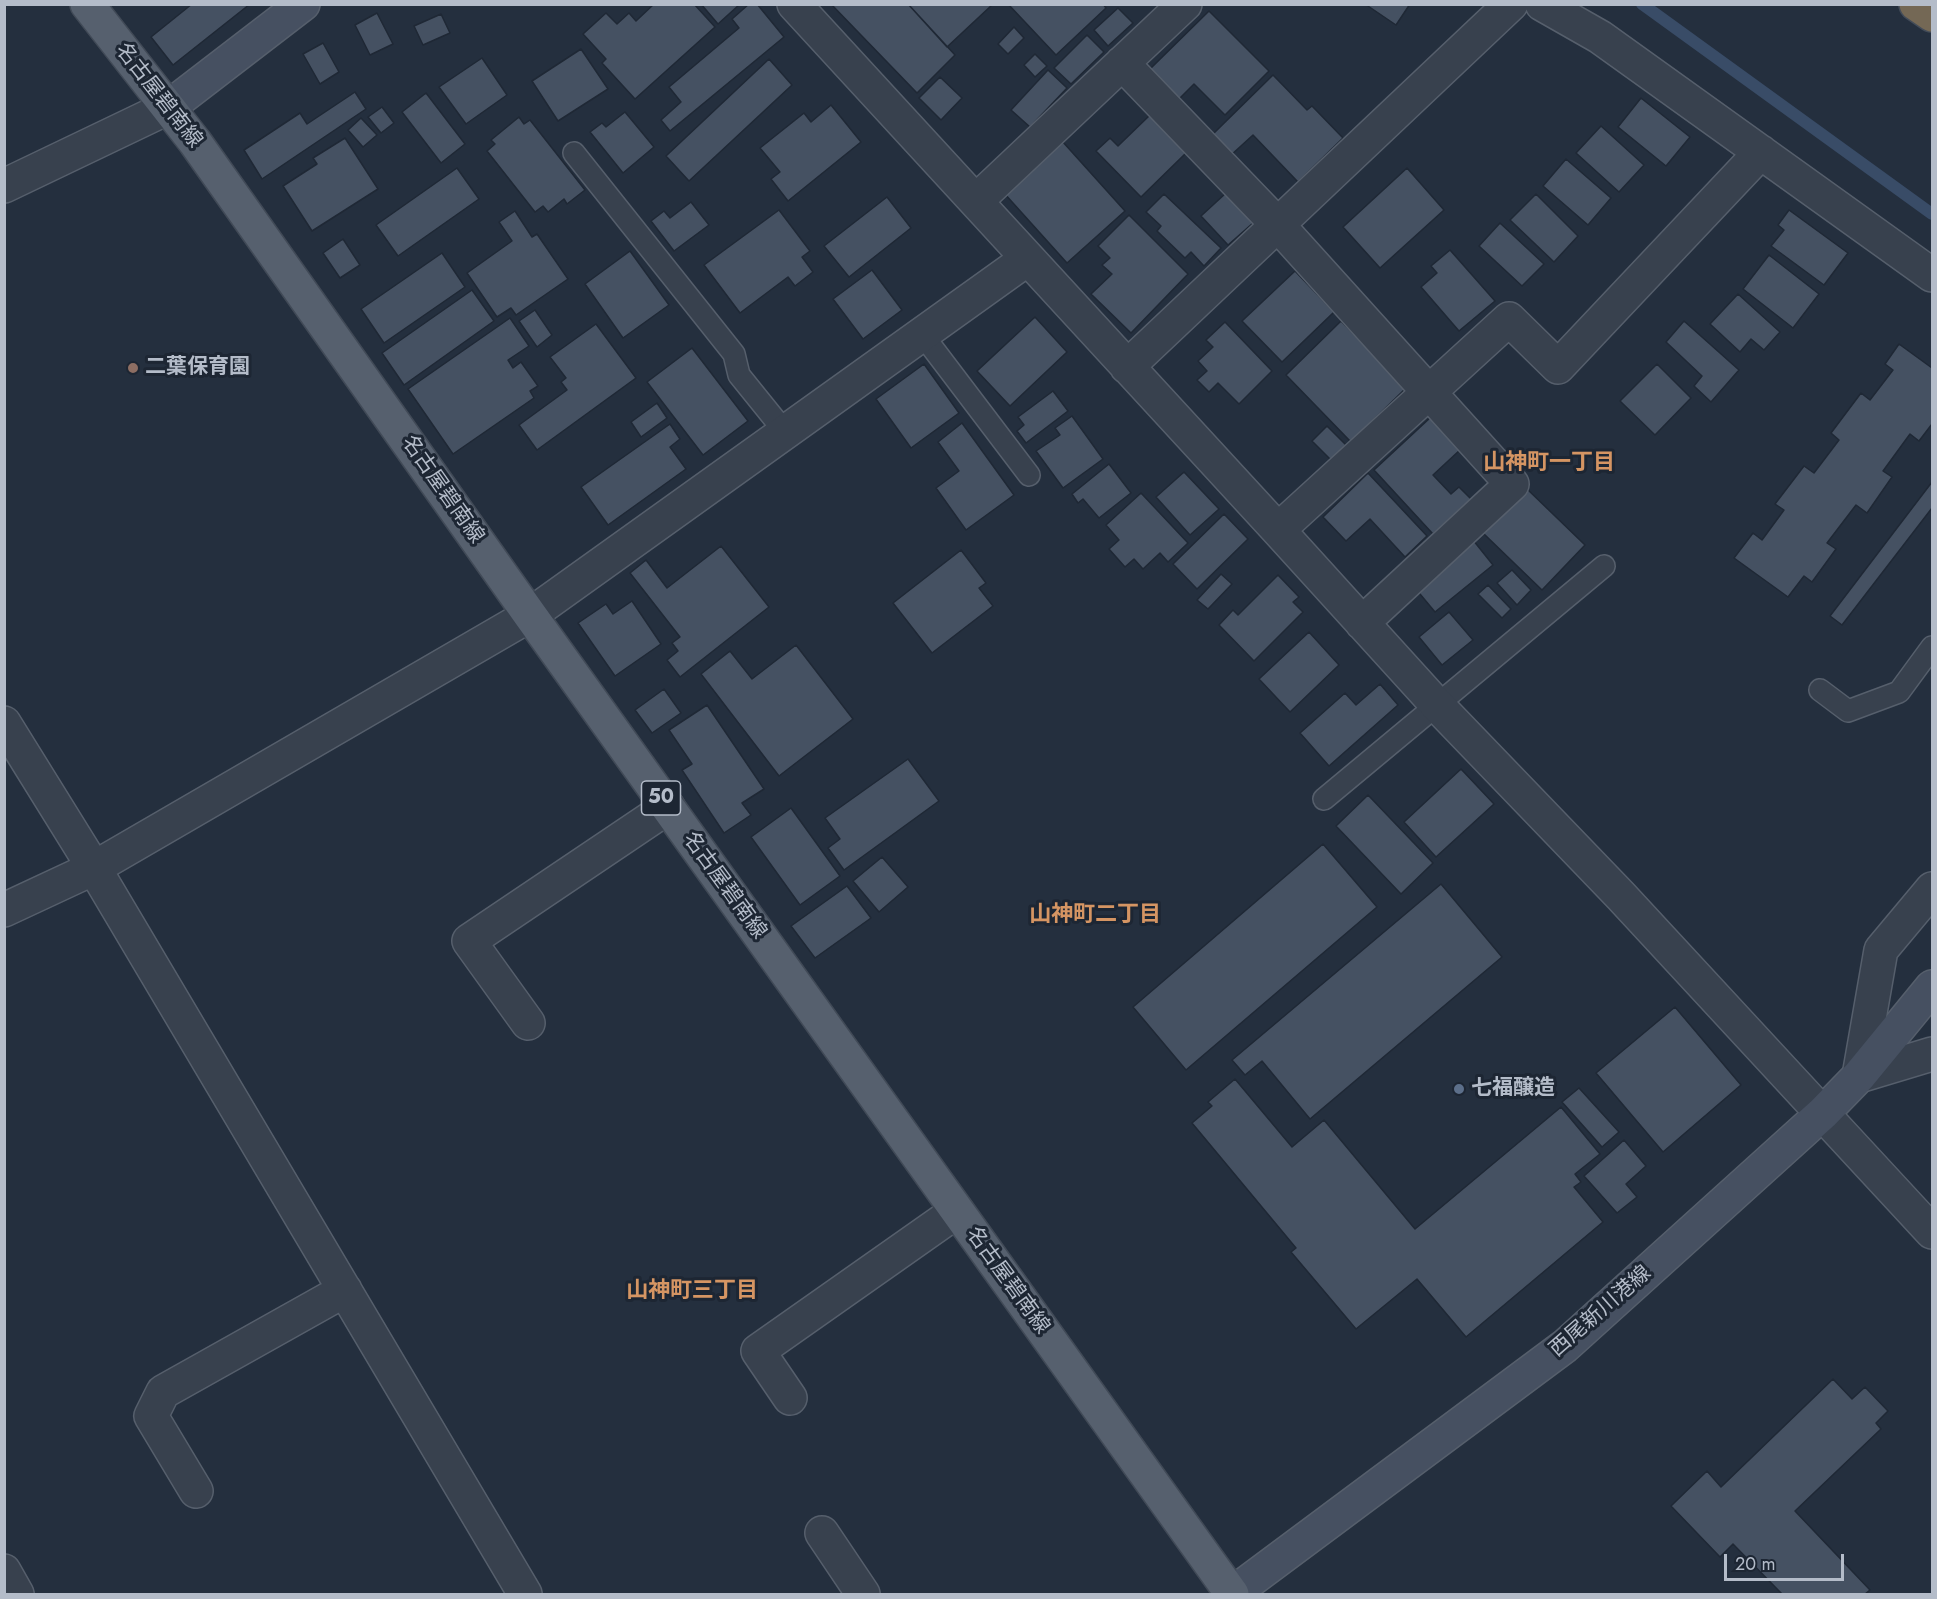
<!DOCTYPE html>
<meta charset="utf-8">
<style>
body{margin:0}
#map{position:relative;width:1937px;height:1599px;overflow:hidden;background:#242f3e;font-family:Jost,sans-serif}
canvas{display:block}
.frame{position:absolute;inset:0;border:6px solid #b4bcc9;pointer-events:none}
.scale{position:absolute;left:1724px;top:1554px;width:120px;height:27px;box-sizing:border-box;border:3px solid #b4bcc9;border-top:0;padding-left:8px;font-size:18px;line-height:21px;white-space:nowrap;color:#b4bcc9;-webkit-text-stroke:4px #1d2633;paint-order:stroke}
</style>
<div id="map">
<canvas width="1937" height="1599"></canvas>
<div class="frame"></div>
<div class="scale">20 m</div>
</div>
<script>
const ctx = document.querySelector('canvas').getContext('2d');
ctx.lineJoin = 'round';
function trace(path, color, width, dash) { ctx.strokeStyle = color; ctx.lineWidth = width; ctx.lineCap = dash ? 'butt' : 'round'; ctx.setLineDash(dash || []); ctx.stroke(path); }
function fill(path, color) { ctx.fillStyle = color; ctx.fill(path, 'evenodd'); }
function drawText(font, color, halo, rows, align = 'center') {
  ctx.font = font + ' Jost,"Noto Sans JP",sans-serif'; ctx.lineWidth = 6; ctx.setLineDash([]); ctx.textBaseline = 'middle'; ctx.strokeStyle = halo; ctx.fillStyle = color; for (const [text, x, y, turn = 0] of rows) {
    ctx.save(); ctx.translate(x, y); ctx.rotate((+turn || 0) * Math.PI / 180); ctx.textAlign = isNaN(turn) ? turn : align; if (halo) ctx.strokeText(text, 0, 0); ctx.fillText(text, 0, 0); ctx.restore();
  }
}
trace(new Path2D(`
 M1642 4 1932 214`), '#394c67', 12);
const building = new Path2D(`
 M192 4H250L173 65 151 37Z
 M654 4H694L715 27 635 99 602 63 606 59 583 34 606 13 617 24 629 13 636 21Z
 M701 4H740L718 24Z
 M749 4H757L784 37 670 131 661 120 681 102 669 87 739 28 732 19Z
 M831 4H908L955 55 917 93Z
 M908 4H993L947 47Z
 M1008 4H1103L1106 8 1056 55Z
 M1365 4H1410L1396 25Z
 M1118 8 1133 23 1108 46 1094 30Z
 M1209 11 1269 71 1225 115 1194 84 1177 101 1147 72Z
 M377 13 393 44 370 55 355 25Z
 M441 14 450 33 423 45 414 26Z
 M1014 27 1024 38 1008 54 998 44Z
 M1087 35 1104 52 1071 84 1054 68Z
 M323 43 339 72 320 84 303 54Z
 M581 49 608 89 558 121 532 81Z
 M1035 54 1047 66 1035 77 1024 65Z
 M482 58 507 95 466 124 439 87Z
 M769 59 792 85 689 181 666 156Z
 M1048 70 1067 88 1030 127 1011 110Z
 M1273 75 1307 110 1312 106 1343 138 1298 182 1253 135 1230 156 1211 136Z
 M940 77 962 98 941 120 919 98Z
 M355 92 366 109 262 179 244 150 300 113 307 124Z
 M426 93 465 144 441 163 402 112Z
 M1641 98 1690 137 1666 166 1618 127Z
 M831 105 861 142 788 201 771 179 780 172 760 148 804 113 811 122Z
 M382 107 394 123 381 133 368 117Z
 M625 112 654 147 623 173 590 132 602 123 606 127Z
 M1150 115 1187 152 1141 197 1096 151 1110 138 1118 146Z
 M519 117 524 124 530 120 585 190 567 204 564 199 548 212 543 206 535 212 487 151 495 144 491 140Z
 M361 118 377 135 363 147 348 130Z
 M1601 126 1644 165 1619 192 1576 153Z
 M345 138 378 189 312 231 283 186 317 164 313 158Z
 M1062 141 1125 211 1067 263 1004 193Z
 M1566 159 1611 198 1588 225 1543 186Z
 M457 168 479 199 398 256 376 225Z
 M1407 168 1444 210 1380 268 1343 227Z
 M1226 193 1253 223 1228 245 1201 216Z
 M1164 194 1221 248 1204 266 1191 252 1185 258 1157 231 1161 226 1146 212Z
 M1536 194 1578 236 1554 262 1510 220Z
 M887 197 911 228 849 277 824 246Z
 M691 202 709 225 674 251 651 221 664 211 670 218Z
 M779 210 810 251 802 257 813 272 795 286 788 277 740 313 704 265Z
 M1789 210 1848 253 1824 285 1771 246 1784 230 1778 225Z
 M515 211 532 237 537 234 568 279 516 315 511 308 497 317 467 273 512 241 499 222Z
 M1129 215 1188 274 1131 333 1091 294 1112 274 1102 265 1110 258 1098 246Z
 M1500 223 1544 264 1522 286 1479 246Z
 M343 239 360 265 340 278 323 253Z
 M1450 250 1495 301 1459 331 1421 287 1437 273 1431 266Z
 M630 251 669 305 623 338 585 284Z
 M442 253 465 287 384 343 361 309Z
 M1769 255 1819 294 1793 328 1743 289Z
 M872 270 902 310 863 339 833 299Z
 M1295 271 1334 312 1282 362 1242 321Z
 M472 290 494 321 404 385 382 353Z
 M1738 294 1780 332 1764 350 1751 339 1740 352 1710 324Z
 M535 310 552 335 537 347 519 321Z
 M1035 317 1067 352 1010 406 977 371Z
 M510 318 529 346 508 360 513 368 521 362 538 386 530 391 534 398 453 454 408 389Z
 M1341 321 1406 388 1351 442 1286 375Z
 M1684 321 1739 370 1711 402 1694 386 1702 376 1666 342Z
 M1225 322 1272 371 1239 404 1218 383 1209 392 1197 380 1207 371 1198 361 1213 347 1206 340Z
 M596 324 636 378 537 450 519 425 567 390 561 382 566 378 550 357Z
 M1899 344 1932 368V424L1919 441 1910 434 1883 471 1892 477 1867 513 1856 505 1827 543 1836 549 1812 582 1804 576 1788 597 1734 558 1753 533 1762 540 1784 510 1775 504 1804 466 1814 473 1839 440 1831 433 1861 393 1870 400 1893 370 1885 364Z
 M692 348 748 421 703 455 647 382Z
 M924 364 959 413 911 448 876 399Z
 M1657 364 1691 398 1655 435 1620 401Z
 M1053 391 1068 411 1026 443 1017 431 1024 425 1018 417Z
 M657 403 667 418 641 437 631 422Z
 M1072 416 1103 459 1063 488 1036 451 1060 435 1055 428Z
 M1431 417 1461 449 1433 475 1451 494 1459 487 1471 499 1433 534 1374 470Z
 M962 423 1014 495 966 530 936 488 959 471 938 442Z
 M670 424 680 439 670 447 686 469 608 525 581 487Z
 M1327 426 1346 445 1331 460 1312 441Z
 M1109 464 1131 493 1099 518 1083 499 1078 503 1072 494Z
 M1184 472 1219 509 1190 535 1156 497Z
 M1368 473 1427 536 1405 557 1370 519 1346 541 1323 517Z
 M1932 482V508L1842 625 1830 616Z
 M1526 488 1585 545 1542 590 1483 533Z
 M1141 493 1188 543 1168 562 1160 553 1143 569 1134 559 1125 567 1109 549 1119 540 1106 525Z
 M1224 514 1248 539 1197 589 1173 564Z
 M1473 540 1493 565 1435 612 1415 588Z
 M721 546 769 607 680 677 667 660 678 651 672 643 680 637 630 573 646 560 667 588Z
 M961 550 986 583 979 588 993 606 932 653 893 603Z
 M1512 570 1531 590 1517 605 1497 583Z
 M1221 574 1232 584 1208 609 1197 600Z
 M1278 575 1299 597 1293 602 1303 612 1254 661 1219 625 1233 610 1238 615Z
 M1488 585 1511 609 1502 618 1478 594Z
 M632 601 661 644 615 676 578 623 606 604 613 614Z
 M1449 612 1473 640 1442 665 1419 637Z
 M1309 632 1339 665 1290 712 1259 679Z
 M796 645 853 719 779 776 701 674 730 651 752 679Z
 M1380 684 1398 705 1329 766 1300 733 1345 693 1356 705Z
 M664 689 681 713 652 733 635 710Z
 M707 705 764 789 742 803 751 815 724 833 682 770 692 764 669 730Z
 M908 759 939 801 844 870 828 848 840 839 825 818Z
 M1461 769 1494 804 1436 857 1404 822Z
 M1368 795 1433 863 1401 894 1336 826Z
 M791 808 840 876 800 905 751 837Z
 M1323 844 1377 907 1186 1070 1133 1007Z
 M882 857 908 887 879 912 853 881Z
 M1441 884 1502 957 1310 1119 1262 1061 1245 1075 1232 1060Z
 M847 886 871 918 815 958 791 926Z
 M1675 1007 1741 1085 1663 1152 1596 1073Z
 M1235 1079 1292 1147 1324 1120 1415 1229 1561 1107 1600 1154 1575 1174 1581 1182 1574 1187 1603 1222 1466 1337 1417 1279 1356 1329 1291 1252 1296 1248 1192 1123 1212 1106 1208 1102Z
 M1579 1088 1619 1132 1602 1147 1562 1102Z
 M1624 1140 1646 1166 1626 1184 1637 1197 1617 1213 1584 1176Z
 M1833 1379 1852 1399 1865 1387 1888 1411 1876 1423 1881 1429 1795 1511 1870 1590 1865 1594H1782L1733 1544 1720 1557 1671 1506 1707 1471 1721 1487Z`);
fill(building, '#455162');
trace(building, '#1f2835', 1.5);
const lane = new Path2D(`
 M574 153 734 354 739 375 785 432
 M922 334 1029 475
 M1820 690 1848 711 1899 692 1932 647
 M1324 799 1604 566`);
const street = new Path2D(`
 M794 4 1278 530 1437 705 1621 896 1932 1232
 M1542 4 1600 37 1932 275
 M1122 63 1277 224 1512 484 1362 623
 M4 186 169 107
 M976 201 1185 4
 M1127 367 1511 4
 M1278 530 1509 319 1558 367 1761 152
 M4 723 94 868 525 1594
 M1932 889 1881 950 1859 1076 1932 1054
 M4 910 94 868 530 615 1027 259
 M528 1023 469 941 668 807
 M790 1398 758 1351 957 1211
 M196 1491 151 1416 163 1392 345 1290
 M822 1533 863 1594
 M4 1571 17 1594`);
const secondary = new Path2D(`
 M169 107 303 4
 M1232 1594 1565 1346 1823 1113 1859 1076 1932 987`);
const primary = new Path2D(`
 M87 4 195 142 530 615 1232 1594`);
const highway = new Path2D(`
 M1916 4 1932 15`);
trace(lane, '#565f6c', 24);
trace(street, '#565f6c', 36);
trace(secondary, '#565f6c', 36);
trace(primary, '#414a57', 36);
trace(highway, '#434c59', 36);
trace(lane, '#38414e', 21);
trace(street, '#38414e', 33);
trace(secondary, '#465061', 33);
trace(primary, '#56606e', 33);
trace(highway, '#746855', 33);
for (const [x, y, r, color] of [
 [133,368,6,"#8d6e63"],
 [1459,1089,6,"#5c6f8a"]
]) { const dot = new Path2D(); dot.arc(x, y, r, 0, 2 * Math.PI); ctx.fillStyle = color; ctx.fill(dot); trace(dot, '#1d2633', 2); }
for (const [x, y, w] of [
 [661,798,39]
]) { const box = new Path2D(); box.roundRect(x - w / 2, y - 17, w, 34, 4.5); ctx.fillStyle = '#1d2633'; ctx.fill(box); trace(box, '#b4bcc9', 1.5); }
drawText('bold 20px', '#b4bcc9', null, [
 ["50",661,798]
]);
drawText('21px', '#b4bcc9', '#1d2633', [
 ["名古屋碧南線",158,96,52],
 ["名古屋碧南線",442,490,55],
 ["名古屋碧南線",724,886,54],
 ["名古屋碧南線",1007,1281,54],
 ["西尾新川港線",1601,1312,-41]
]);
drawText('bold 21px', '#b4bcc9', '#1d2633', [
 ["二葉保育園",145,368],
 ["七福醸造",1471,1089]
], 'left');
drawText('bold 22px', '#d59563', '#1d2633', [
 ["山神町一丁目",1549,464],
 ["山神町二丁目",1095,916],
 ["山神町三丁目",692,1292]
]);
</script>
